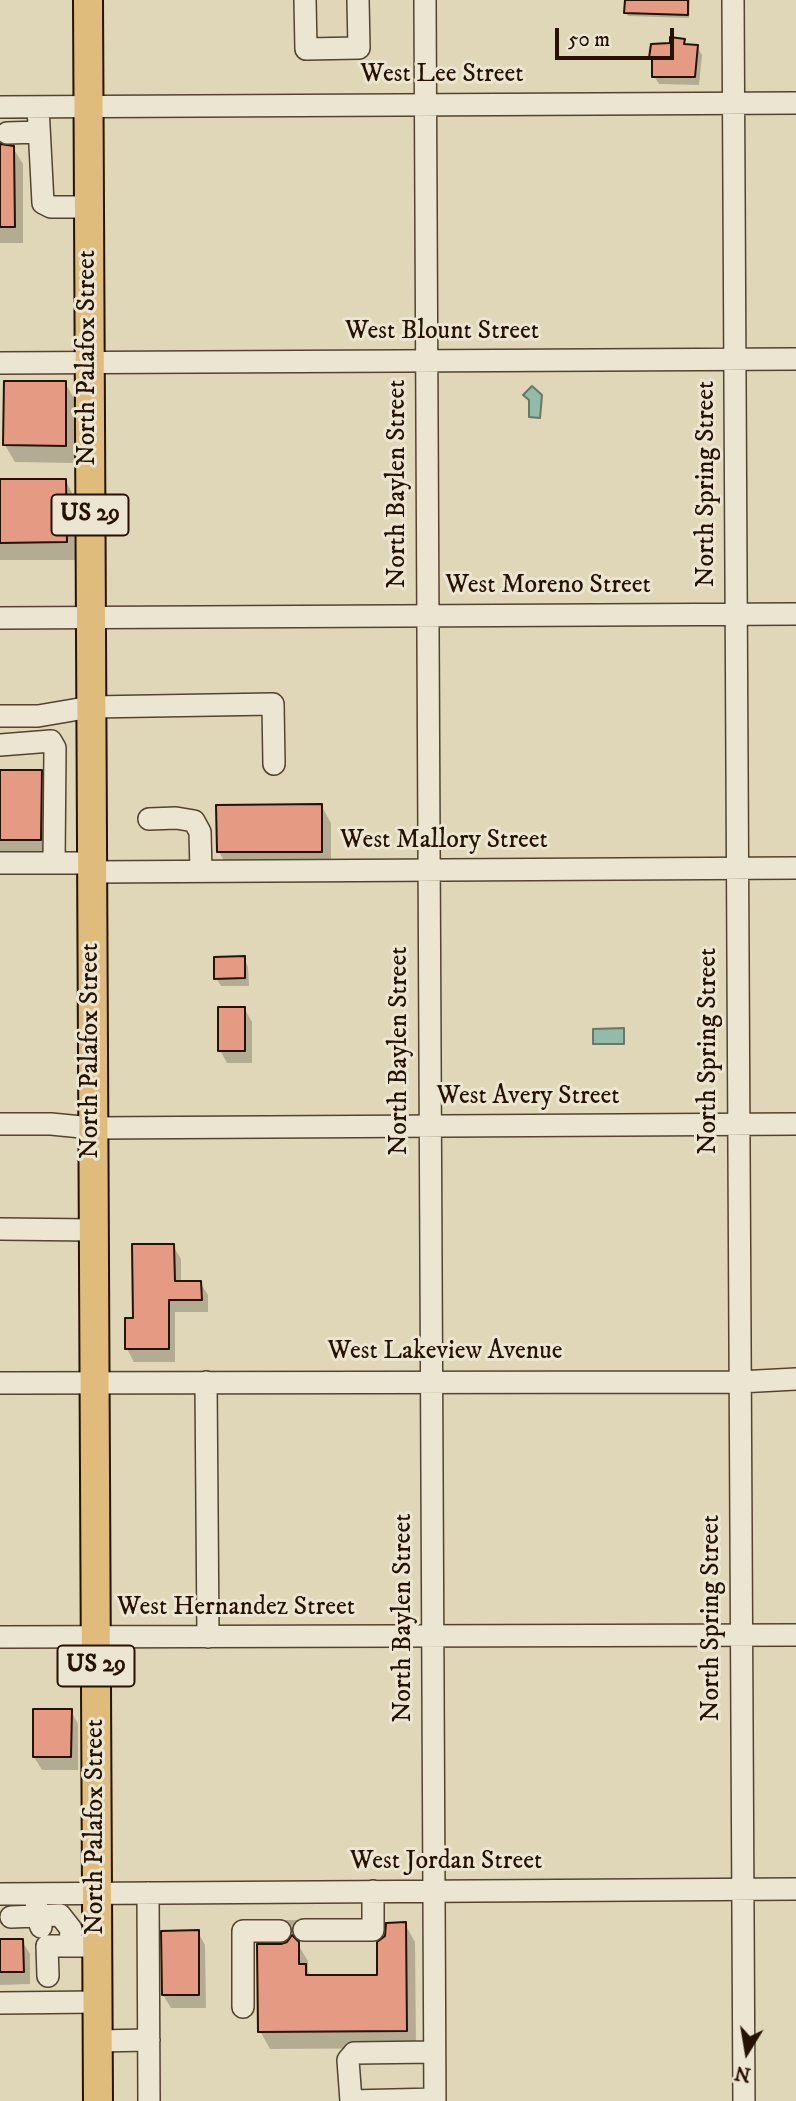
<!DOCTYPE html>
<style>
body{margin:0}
#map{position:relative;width:796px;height:2101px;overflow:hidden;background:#e0d7b8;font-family:"IM FELL DW Pica",serif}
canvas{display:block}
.north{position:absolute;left:712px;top:2017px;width:70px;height:70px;-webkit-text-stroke:5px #ebe5d1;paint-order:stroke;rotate:191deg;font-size:19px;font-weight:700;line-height:28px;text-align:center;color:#251200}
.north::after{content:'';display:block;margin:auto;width:24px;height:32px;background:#251200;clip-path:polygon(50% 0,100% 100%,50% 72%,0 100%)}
.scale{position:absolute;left:555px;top:28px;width:119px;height:32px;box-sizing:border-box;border:4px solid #251200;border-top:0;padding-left:9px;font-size:21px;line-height:24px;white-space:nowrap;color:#251200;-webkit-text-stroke:5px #ebe5d1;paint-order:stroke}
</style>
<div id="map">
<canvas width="796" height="2101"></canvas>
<div class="north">N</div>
<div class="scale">50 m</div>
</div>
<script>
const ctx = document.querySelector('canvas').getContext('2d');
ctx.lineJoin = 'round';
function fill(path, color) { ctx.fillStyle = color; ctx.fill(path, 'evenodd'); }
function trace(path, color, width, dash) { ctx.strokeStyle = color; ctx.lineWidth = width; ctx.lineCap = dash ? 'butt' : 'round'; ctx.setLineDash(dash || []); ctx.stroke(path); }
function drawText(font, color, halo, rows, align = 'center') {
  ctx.font = font + ' "IM FELL DW Pica",serif'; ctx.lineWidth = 6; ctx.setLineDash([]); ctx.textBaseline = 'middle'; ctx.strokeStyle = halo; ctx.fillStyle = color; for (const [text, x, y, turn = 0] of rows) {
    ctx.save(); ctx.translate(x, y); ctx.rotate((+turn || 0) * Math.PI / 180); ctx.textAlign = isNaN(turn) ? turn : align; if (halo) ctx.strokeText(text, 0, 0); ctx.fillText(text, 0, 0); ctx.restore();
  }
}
const water = new Path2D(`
 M532 386 542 395 540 418 529 417V400L523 395Z
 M624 1028V1044H593V1029Z`);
fill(water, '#94baaa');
trace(water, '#687766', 2);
fill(new Path2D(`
 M626 0H690L689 18 628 16 626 13Z
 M683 40 687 46 697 47 702 55 699 85 659 84 654 76V62L651 57Z
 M0 146 13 148 23 164V243H0Z
 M65 383 75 400V463L15 462 5 445Z
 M65 480 75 498 76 560H0V481Z
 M0 772H41L51 789 50 857 0 855Z
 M321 805 331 823V869H229L219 852Z
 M244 958 248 967 249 986H221L216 978Z
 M244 1008 252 1022V1063H227L220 1050Z
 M173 1246 181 1259V1282H200L208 1295V1312H175V1362H134L127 1349V1320H135Z
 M71 1711 78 1724V1770H42L34 1757Z
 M284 1920H299L309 1936 303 1942 293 1935Z
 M405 1924 415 1942 416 2048 270 2049 260 2031 297 1943 308 1961V1971L311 1977 379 1976Z
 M198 1932 205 1945 206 2008H171L163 1995Z
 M0 1941H22L30 1954V1984L0 1985Z`), '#0003');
const building = new Path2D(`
 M625 0H688V15L624 13Z
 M670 37 685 39 684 44 698 45 695 77H652V58H649L651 44 670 43Z
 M0 144 14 146 15 227H0Z
 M4 381H66V446L3 445Z
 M0 479H66L67 542 0 543Z
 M0 770H42L41 840H0Z
 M322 804V852H217L216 805Z
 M245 956V978L214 979V957Z
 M218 1007H245V1051H218Z
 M132 1244H174L175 1281H201L202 1300H169V1349H125V1318H133Z
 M33 1709H72L71 1757H33Z
 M406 1922 407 2031 258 2032 257 1944H281L287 1942 292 1935 299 1942V1964H306V1975H377V1942L385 1936 386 1923Z
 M199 1930V1995H162L161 1931Z
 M0 1939H23L24 1972H0Z`);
fill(building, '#e49a83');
trace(building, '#251200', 2);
const minor = new Path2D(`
 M305 0 306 49 359 48 358 0
 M425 0 435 2101
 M733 0 744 2101
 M0 107 796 103
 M38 107 43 203 51 207H88
 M7 133 39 132
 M0 363 796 359
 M0 618 796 614
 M0 716H38L91 707 273 704 274 764
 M0 745 51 741 55 748 54 863
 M149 819 176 818 194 821 200 832 201 871
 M0 863H92
 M91 872 796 868
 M0 1124H51L92 1128 796 1124
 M0 1229 93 1230
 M206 1382 208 1637
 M0 1383 739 1382 796 1379
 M0 1637 796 1635
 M148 1893 149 2101
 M0 1894 796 1889
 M36 1894 37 1916 60 1915 71 1929 70 1946
 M11 1917 37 1916 41 1927
 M304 1930H373V1891
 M48 1976 47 1946H97
 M0 2003 98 2002
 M243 2007V1931H280
 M98 2041 149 2040
 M351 2101 348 2060 354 2053 434 2052
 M351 2101 435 2099`);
const major = new Path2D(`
 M88 0 98 2101`);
trace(minor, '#54432e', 24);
trace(major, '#251200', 32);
trace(minor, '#ebe5d1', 21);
trace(major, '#e0bc7c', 28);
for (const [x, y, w] of [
 [90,515,77],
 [96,1666,77]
]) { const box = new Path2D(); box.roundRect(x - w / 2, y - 20.5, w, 41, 5); ctx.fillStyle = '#ebe5d1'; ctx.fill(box); trace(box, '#251200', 2); }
drawText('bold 24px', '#251200', null, [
 ["US 29",90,515],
 ["US 29",96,1666]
]);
drawText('26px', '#251200', '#ebe5d1', [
 ["West Lee Street",442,76],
 ["West Blount Street",442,333],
 ["North Palafox Street",89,358,-90],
 ["North Baylen Street",399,484,-90],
 ["North Spring Street",708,484,-90],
 ["West Moreno Street",548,587],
 ["West Mallory Street",444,842],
 ["North Palafox Street",92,1051,-90],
 ["North Baylen Street",401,1051,-90],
 ["North Spring Street",710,1051,-90],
 ["West Avery Street",528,1098],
 ["West Lakeview Avenue",445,1353],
 ["West Hernandez Street",236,1609],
 ["North Baylen Street",405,1618,-90],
 ["North Spring Street",713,1618,-90],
 ["North Palafox Street",97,1827,-90],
 ["West Jordan Street",446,1863]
]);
</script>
